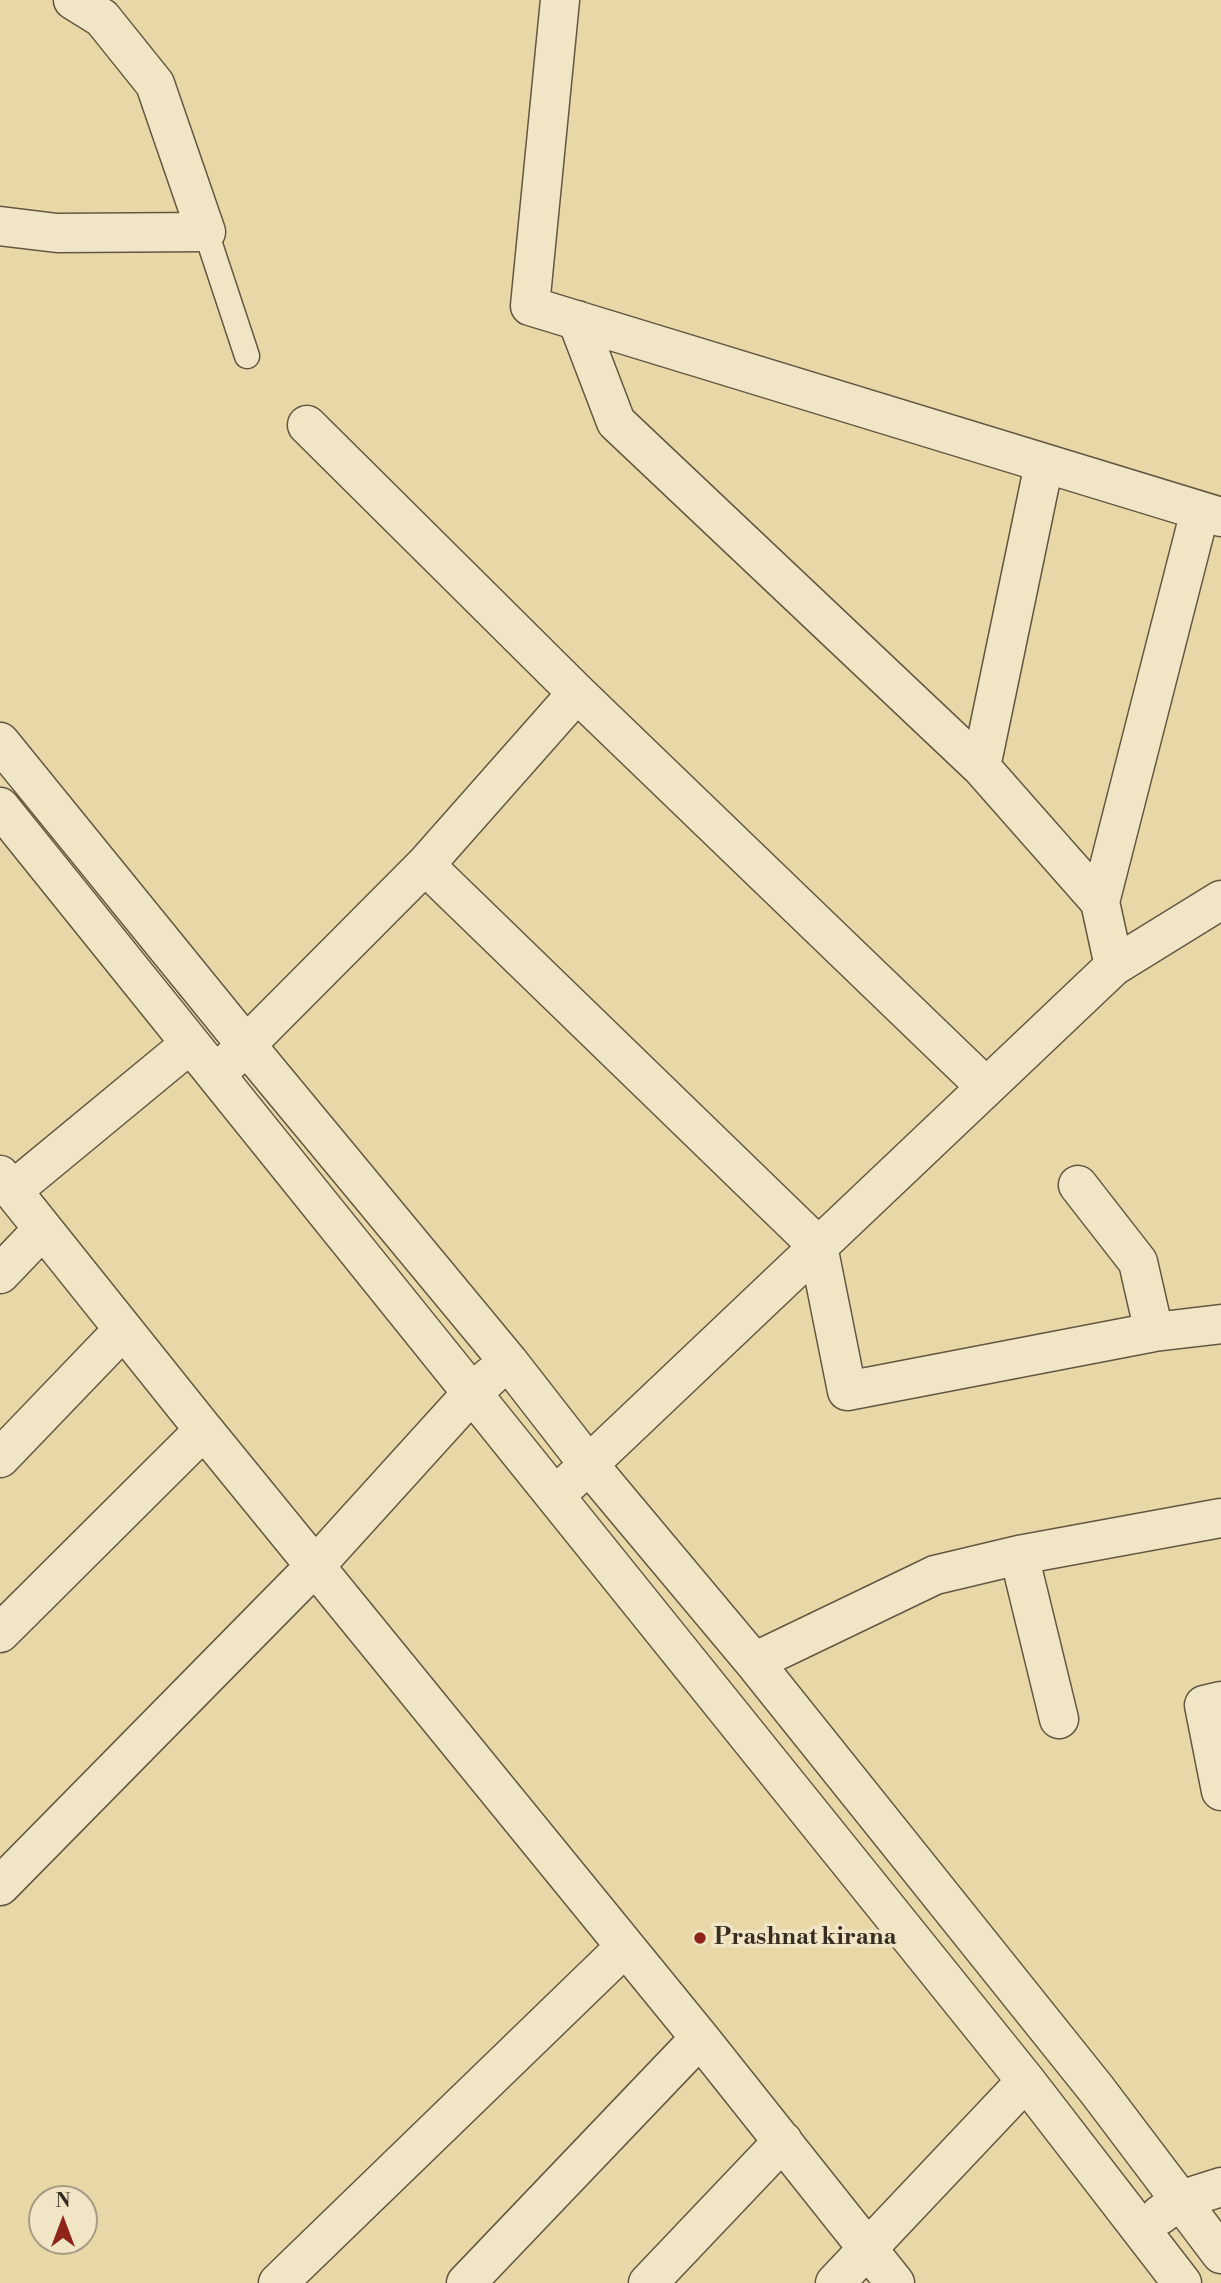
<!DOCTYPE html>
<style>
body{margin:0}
#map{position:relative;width:1221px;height:2283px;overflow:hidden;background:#e8d8a7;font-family:"Libre Bodoni",serif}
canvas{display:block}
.north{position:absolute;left:28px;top:2185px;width:70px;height:70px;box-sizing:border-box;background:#f0e6c6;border:2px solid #a69c84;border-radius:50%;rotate:0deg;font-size:19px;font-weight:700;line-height:28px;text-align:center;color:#372c20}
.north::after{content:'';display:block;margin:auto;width:24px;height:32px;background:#8f2418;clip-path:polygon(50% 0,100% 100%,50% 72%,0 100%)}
</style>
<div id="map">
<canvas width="1221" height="2283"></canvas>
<div class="north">N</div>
</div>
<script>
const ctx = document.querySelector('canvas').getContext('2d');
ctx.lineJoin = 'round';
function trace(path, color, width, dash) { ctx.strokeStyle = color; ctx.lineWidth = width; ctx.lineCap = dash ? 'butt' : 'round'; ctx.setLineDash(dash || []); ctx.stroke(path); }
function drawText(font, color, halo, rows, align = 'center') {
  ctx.font = font + ' "Libre Bodoni",serif'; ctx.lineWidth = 7; ctx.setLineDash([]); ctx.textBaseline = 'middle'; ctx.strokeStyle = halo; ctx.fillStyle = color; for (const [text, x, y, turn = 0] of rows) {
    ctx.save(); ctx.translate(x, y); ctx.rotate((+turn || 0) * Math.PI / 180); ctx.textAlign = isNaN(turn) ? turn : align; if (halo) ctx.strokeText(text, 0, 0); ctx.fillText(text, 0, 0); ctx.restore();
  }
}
const lane = new Path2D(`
 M206 232 247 356`);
const street = new Path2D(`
 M560 0 530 306 1221 517
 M0 226 57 233 206 232 155 84 102 18 73 0
 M577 320 616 422 981 767 1100 902 1114 966
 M307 425 577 693 986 1087
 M0 742 247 1046 508 1361 589 1465 754 1662 1097 2090 1221 2254
 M981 767 1044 464
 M0 807 1026 2081 1182 2283
 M425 865 818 1246 847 1391 1154 1332 1221 1324
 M1100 902 1200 511
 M228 1063 425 865 577 693
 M0 1175 204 1430
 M1078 1185 1138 1262 1154 1332
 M12 1191 190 1044
 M0 1274 43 1229
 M0 1458 123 1330
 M570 1482 1114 966 1221 900
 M1019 1555 1059 1719
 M0 1633 204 1430 700 2038 895 2283
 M754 1662 935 1575 1019 1555 1221 1518
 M1221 1701 1204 1705 1221 1791
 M0 1886 316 1565 472 1393 491 1376
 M1160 2215 1180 2200 1221 2187
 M278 2283 625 1947
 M466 2283 700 2038
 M648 2283 783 2141
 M835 2283 1026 2081`);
trace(lane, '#635742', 27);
trace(street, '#635742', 41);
trace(lane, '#f0e6c6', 24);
trace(street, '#f0e6c6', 38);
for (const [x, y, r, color] of [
 [700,1938,7,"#8f2418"]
]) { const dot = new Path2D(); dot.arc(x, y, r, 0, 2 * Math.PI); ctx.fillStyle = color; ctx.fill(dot); trace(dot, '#f0e6c6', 2.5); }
drawText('bold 24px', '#372c20', '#f0e6c6', [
 ["Prashnat kirana",714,1938]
], 'left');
</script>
